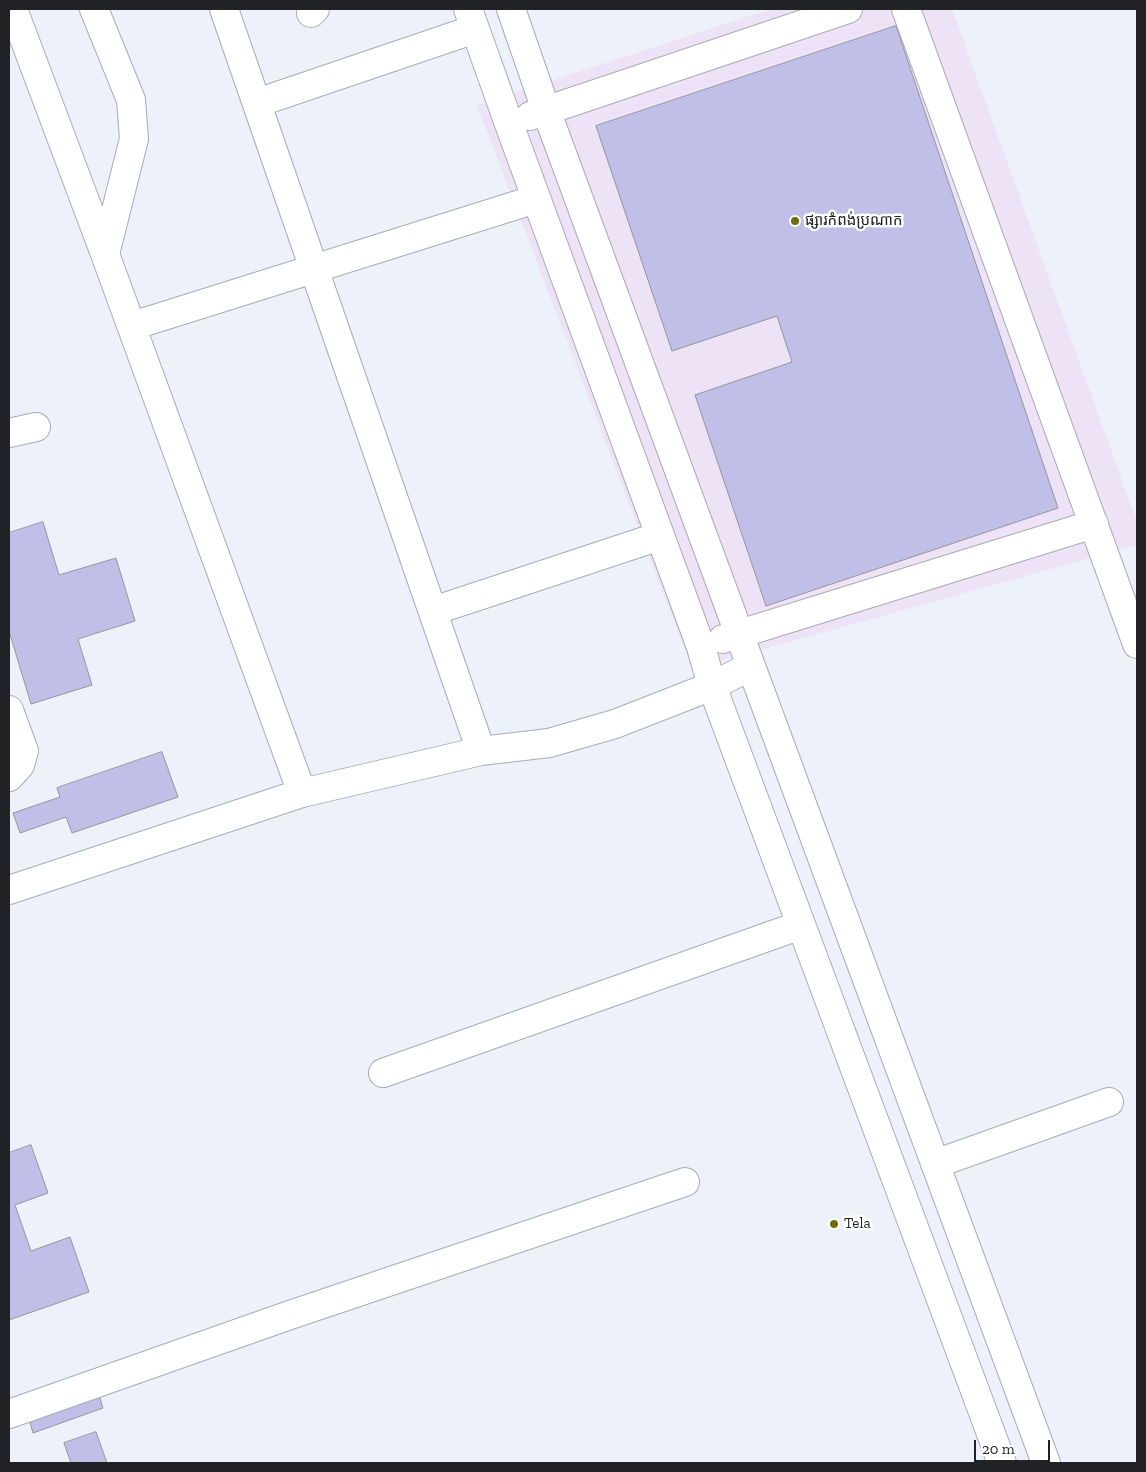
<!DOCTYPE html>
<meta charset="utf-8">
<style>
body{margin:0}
#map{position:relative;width:1146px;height:1472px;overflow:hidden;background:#edf1f9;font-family:"Zilla Slab",serif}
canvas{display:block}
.frame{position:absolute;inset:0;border:10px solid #202225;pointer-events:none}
.scale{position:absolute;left:974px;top:1440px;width:76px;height:22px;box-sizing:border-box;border:2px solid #202225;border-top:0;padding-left:6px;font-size:15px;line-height:18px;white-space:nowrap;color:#202225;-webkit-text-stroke:4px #fff;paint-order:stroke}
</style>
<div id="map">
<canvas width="1146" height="1472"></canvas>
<div class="frame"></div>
<div class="scale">20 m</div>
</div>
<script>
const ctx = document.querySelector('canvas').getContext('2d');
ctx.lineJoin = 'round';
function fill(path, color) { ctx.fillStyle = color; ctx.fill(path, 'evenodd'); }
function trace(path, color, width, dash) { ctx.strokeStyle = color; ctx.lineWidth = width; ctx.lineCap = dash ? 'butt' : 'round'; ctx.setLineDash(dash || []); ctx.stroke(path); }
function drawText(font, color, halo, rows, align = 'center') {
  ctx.font = font + ' "Zilla Slab","Noto Sans Khmer",serif'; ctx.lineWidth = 5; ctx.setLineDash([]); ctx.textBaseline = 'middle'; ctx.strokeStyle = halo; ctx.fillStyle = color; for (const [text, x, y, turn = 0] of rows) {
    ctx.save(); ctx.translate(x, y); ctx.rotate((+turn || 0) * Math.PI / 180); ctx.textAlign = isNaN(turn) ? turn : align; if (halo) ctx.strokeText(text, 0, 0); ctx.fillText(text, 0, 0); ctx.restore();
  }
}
fill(new Path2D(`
 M771 9H952L1137 522V545L692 669 477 105Z`), '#ede2f6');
const building = new Path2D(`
 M896 26 1058 508 766 606 695 395 792 362 777 316 672 351 596 126Z
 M43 522 59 575 116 558 135 621 78 639 92 685 31 704 9 631V533Z
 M162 752 178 797 72 833 66 817 20 833 13 813 60 797 57 788Z
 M31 1145 48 1193 15 1205 31 1251 70 1237 89 1292 9 1320V1153Z
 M99 1395 103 1408 33 1433 29 1419Z
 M96 1432 107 1463H71L64 1443Z`);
fill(building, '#c0bfe7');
trace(building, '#95959d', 1);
const minor = new Path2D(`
 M13 9 105 254 302 793
 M94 9 131 100 134 139 105 254
 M224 9 481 751
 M468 9 509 124 701 647 712 686 1002 1463
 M511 9 546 110 751 666 1046 1463
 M906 9 1137 644
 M311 13 315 9
 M257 103 475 29
 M530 116 848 9
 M132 326 536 199
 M9 433 36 427
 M433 611 660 536
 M723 639 1094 524
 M9 710 24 751 20 765 9 777
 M9 890 302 793 481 751 549 743 615 724 712 686 751 666
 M383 1073 801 925
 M935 1164 1109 1102
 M9 1414 290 1315 685 1182`);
trace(minor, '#a8acb4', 30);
trace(minor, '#fff', 28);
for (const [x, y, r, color] of [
 [795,221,5,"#716c08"],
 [834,1224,5,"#716c08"]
]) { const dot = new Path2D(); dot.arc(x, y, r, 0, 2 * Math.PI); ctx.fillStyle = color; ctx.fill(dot); trace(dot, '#fff', 2); }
drawText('15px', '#202225', '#fff', [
 ["ផ្សារកំពង់ប្រណាក",805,221],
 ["Tela",844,1224]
], 'left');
</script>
